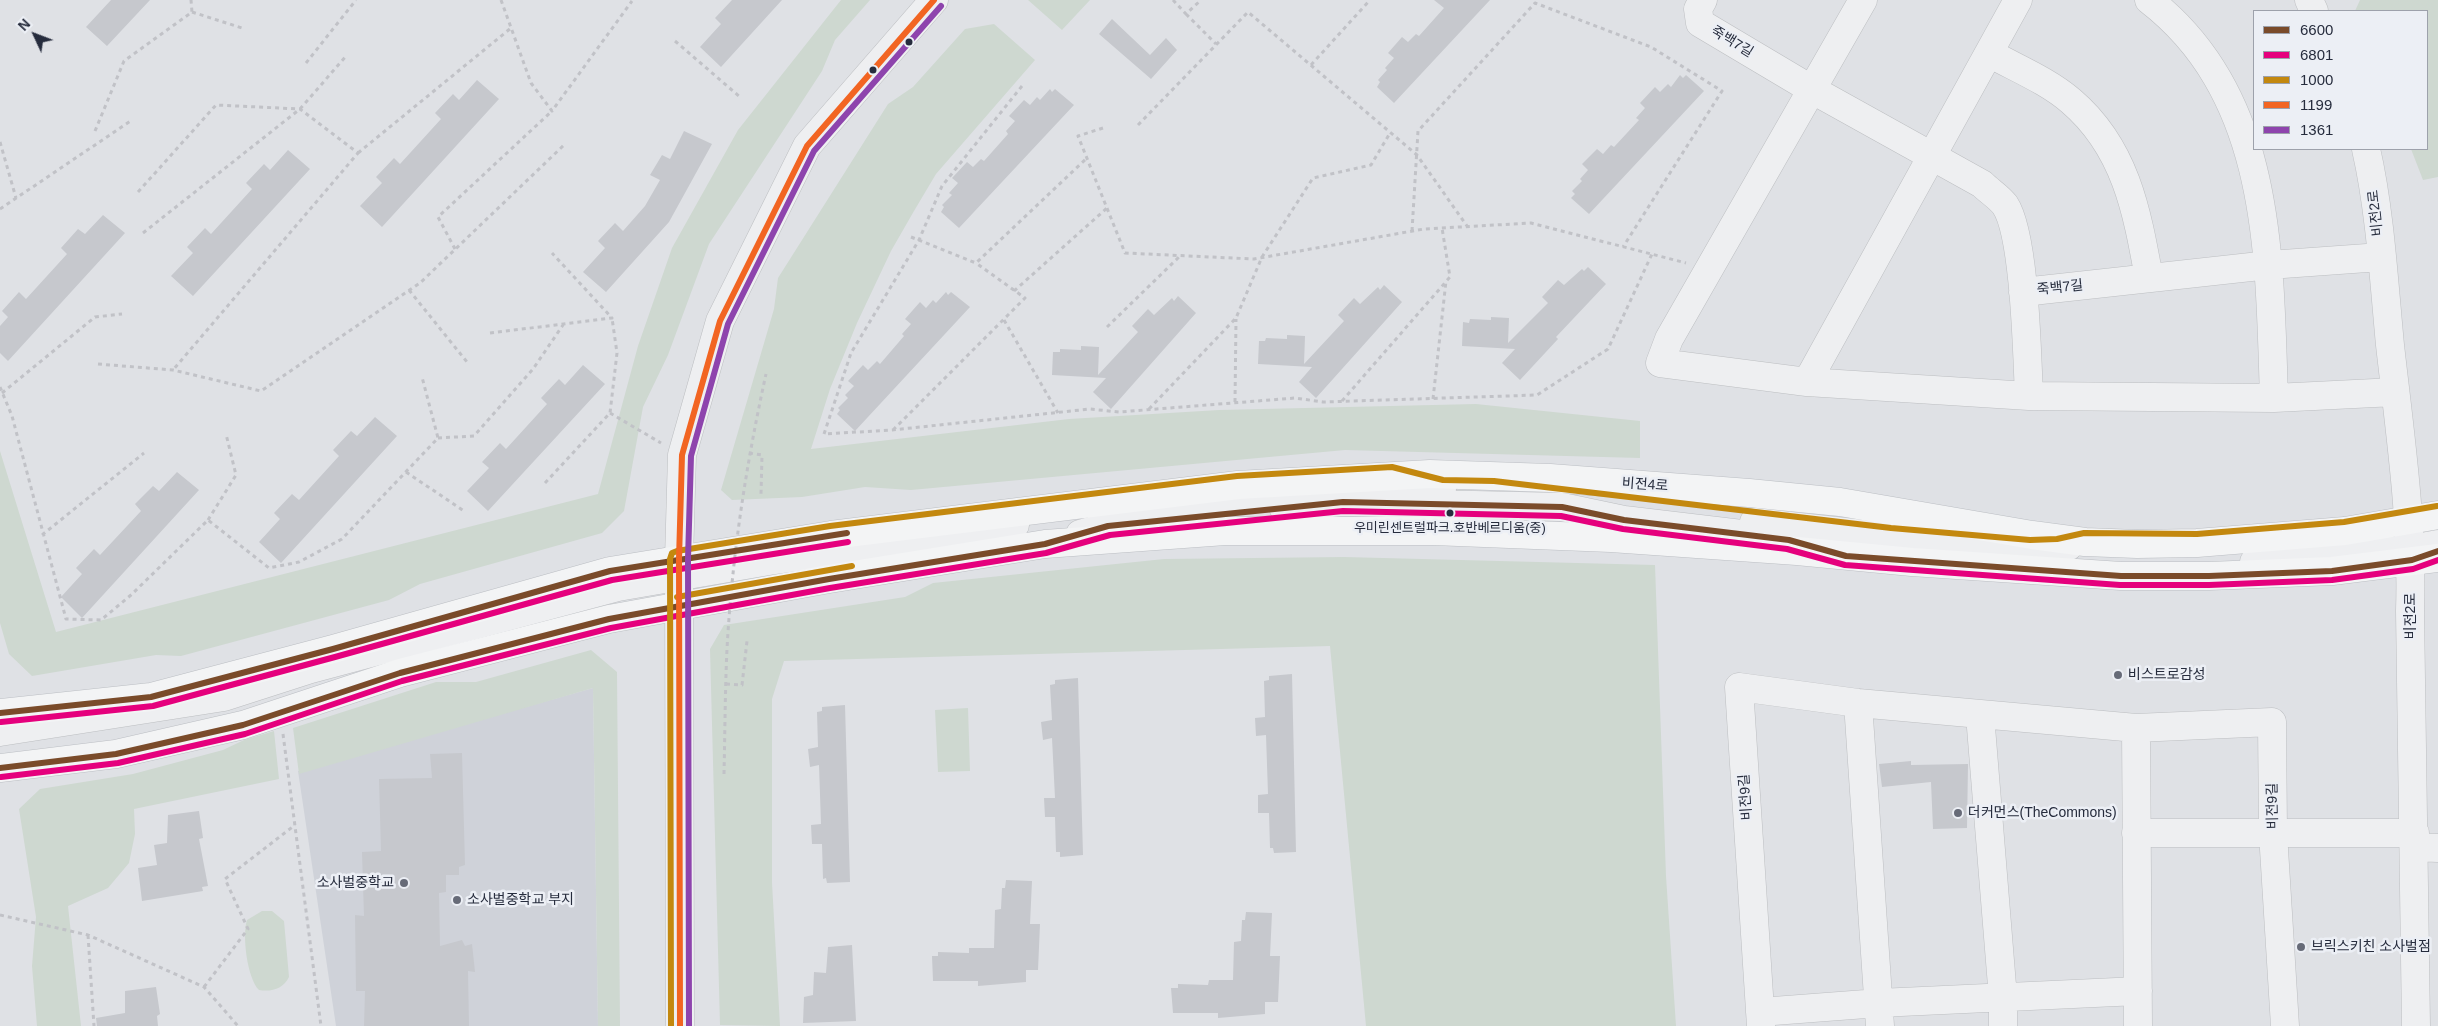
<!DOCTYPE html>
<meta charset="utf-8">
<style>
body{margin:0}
#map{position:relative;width:2438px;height:1026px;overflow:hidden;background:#dfe1e5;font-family:Helvetica,sans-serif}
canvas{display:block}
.legend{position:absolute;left:2253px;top:10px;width:175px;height:140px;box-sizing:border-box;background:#eceff5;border:1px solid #9da1ab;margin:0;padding:6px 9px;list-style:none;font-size:15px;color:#262c3d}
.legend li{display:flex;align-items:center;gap:10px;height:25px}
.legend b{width:25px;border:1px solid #9da1ab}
.north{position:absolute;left:10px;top:10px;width:50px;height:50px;-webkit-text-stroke:4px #eceff5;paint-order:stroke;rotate:313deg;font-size:14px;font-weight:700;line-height:20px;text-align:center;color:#262c3d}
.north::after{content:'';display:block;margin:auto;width:18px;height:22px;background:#262c3d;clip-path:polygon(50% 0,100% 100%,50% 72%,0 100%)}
</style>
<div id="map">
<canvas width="2438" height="1026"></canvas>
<ul class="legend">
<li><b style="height:6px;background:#7a4b2a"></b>6600</li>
<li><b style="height:6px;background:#e5007d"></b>6801</li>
<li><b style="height:6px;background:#c3880f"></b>1000</li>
<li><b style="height:6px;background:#f26522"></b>1199</li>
<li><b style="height:6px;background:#8e44ad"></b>1361</li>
</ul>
<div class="north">N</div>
</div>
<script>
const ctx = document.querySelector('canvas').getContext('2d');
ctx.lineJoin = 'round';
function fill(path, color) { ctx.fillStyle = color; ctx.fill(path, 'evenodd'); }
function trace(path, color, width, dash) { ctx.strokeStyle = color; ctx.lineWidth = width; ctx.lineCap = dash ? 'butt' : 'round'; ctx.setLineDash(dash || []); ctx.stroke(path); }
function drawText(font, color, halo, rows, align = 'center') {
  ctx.font = font + ' Helvetica,"Noto Sans KR",sans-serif'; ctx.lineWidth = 5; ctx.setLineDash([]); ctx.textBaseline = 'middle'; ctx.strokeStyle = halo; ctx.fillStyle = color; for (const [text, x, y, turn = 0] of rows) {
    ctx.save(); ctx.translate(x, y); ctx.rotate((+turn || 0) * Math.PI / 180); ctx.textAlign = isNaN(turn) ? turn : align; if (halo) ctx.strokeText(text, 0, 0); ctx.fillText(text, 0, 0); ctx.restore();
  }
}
fill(new Path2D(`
 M593 688 598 1026H336L298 771Z`), '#cfd2d9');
fill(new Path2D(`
 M841 0H870L835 40 822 71 709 244 668 355 643 407 624 511 602 533 420 584 389 600 181 656 156 655 32 676 9 654 0 623V451L56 632 598 494 638 346 672 248 738 130Z
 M1028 0H1090L1062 30Z
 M2360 0H2438V177L2423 180 2411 149H2427V11H2355Z
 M994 24 1035 60 936 174 914 211 891 251 857 323 830 389 811 449 1069 419 1219 410 1476 404 1640 421V458L1345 450 911 490 865 487 802 497 732 500 721 490 774 309 778 278 888 104 913 87 965 29Z
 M1344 557 1655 565 1666 876 1676 1026H1366L1330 646 784 661 772 699V883L780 1026 720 1025 710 649 724 625 905 597 933 583 1164 559Z
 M591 650 617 672 620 1026H598L593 688 299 774 293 728 436 682H476Z
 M968 708 970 771 938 772 935 710Z
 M274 731 279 779 134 809 135 834 129 863 108 888 68 906 81 1026H37L32 966 36 917 19 809 40 789 133 774 223 750 244 740Z
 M262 911H272L284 921 289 977C283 989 272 992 259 990 247 978 242 935 247 920Z`), '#ced8d0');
fill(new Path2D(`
 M111 0H150L107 46 86 27Z
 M732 0H782L721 67 700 47 721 24 715 18Z
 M1434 0H1490L1394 103 1377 87 1380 82 1378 80 1387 70 1385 68 1394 58 1388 53 1402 37 1408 42 1416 34 1419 36 1444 8Z
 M1112 19 1150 55 1166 38 1177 50 1151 79 1099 34Z
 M1680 75 1683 78 1686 75 1704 91 1589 214 1571 198 1575 194 1572 191 1582 181 1580 179 1588 170 1582 164 1597 149 1603 154 1611 145 1614 147 1639 120 1636 118 1645 108 1640 103 1655 87 1660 92 1668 84 1671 87Z
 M477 80 499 99 382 227 360 206 382 183 376 177 394 158 400 164 441 119 435 113 453 94 459 100Z
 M1050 89 1052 92 1055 89 1074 105 959 228 941 212 944 207 942 205 952 195 949 193 958 183 952 178 967 162 973 167 981 159 984 161 1008 134 1006 131 1015 121 1009 116 1024 100 1030 105 1037 97 1040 100Z
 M684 131 712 144 669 222 606 292 583 272 605 248 598 241 615 223 623 231 645 206 660 180 650 175 662 155 670 159Z
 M288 150 310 169 193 296 171 276 193 253 187 247 205 228 211 234 252 189 246 183 264 164 270 170Z
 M103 215 125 233 8 361 0 353V326L8 317 2 311 19 292 26 299 67 254 61 248 78 229 85 234Z
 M1588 267 1606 284 1556 337 1558 339 1520 380 1502 363 1515 349 1462 346 1463 322 1469 323 1470 319 1491 320V317L1509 318 1508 343 1548 303 1542 297 1558 280 1564 285 1582 269 1584 271Z
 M1384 285 1402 302 1316 398 1299 382 1312 367 1258 364 1259 341H1265L1266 338 1287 339V335L1305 336 1304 364 1344 321 1338 315 1354 298 1360 304 1378 287 1380 290Z
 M946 292 948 295 951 292 970 307 855 431 837 414 840 410 838 408 848 398 845 395 854 386 848 381 863 365 868 370 877 361 880 364 904 336 902 334 911 324 905 319 920 302 926 308 933 300 936 303Z
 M1178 296 1196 313 1111 409 1093 392 1106 378 1052 375 1053 352H1060V349L1081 350V346L1099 347 1098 375 1138 332 1132 326 1148 309 1154 315 1172 298 1174 301Z
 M583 365 605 384 488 511 467 491 489 468 482 462 500 443 506 449 547 404 541 398 559 379 565 385Z
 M375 417 397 436 281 563 259 542 280 519 274 513 292 494 299 500 339 456 333 450 351 431 357 436Z
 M177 472 199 490 82 618 61 597 82 574 76 568 94 549 100 555 141 511 135 504 153 486 159 491Z
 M1292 674 1296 852 1274 853 1273 848H1270L1269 813H1258V795L1268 794 1266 735 1256 736 1255 718 1265 717 1264 681 1269 680V676Z
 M1078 678 1083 855 1060 857V852H1056L1055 817H1045L1044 798H1055L1052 738 1043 740 1041 722 1052 720 1050 685 1055 684V680Z
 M845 705 850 882 827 883 826 878 823 879 822 844H812L811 825 821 824 819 765 810 767 808 749 818 747 817 712 822 711V707Z
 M462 753 465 865 459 867V875H446V892L439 893 440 946 462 940 465 946 472 944 475 972 468 971 469 1026H364L365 991H356L355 915 364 916 362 852 381 851 379 779 432 778 430 754Z
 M1911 761V765L1968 764 1967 828 1933 829 1931 782 1882 787 1879 764Z
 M199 811 203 838 199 839 208 886 202 887 203 891 142 901 138 868 157 865 154 845 167 843 168 815Z
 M1006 880 1032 881 1030 924H1040L1038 970H1026V982L978 986V981H933L932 956H938V952L969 953V948H994L995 910 1001 909 1002 888H1005Z
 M1246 912 1272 913 1270 956H1280L1278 1002H1265V1014L1218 1018V1013H1173L1171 988H1178V984L1208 985 1209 980H1233L1234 942 1241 941 1242 920H1245Z
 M852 945 856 1021 803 1023 804 997 813 995 814 972 826 973 828 947Z
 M156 987 160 1014 157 1016 158 1026H97L96 1018 125 1013V991Z`), '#c6c8cd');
const minor = new Path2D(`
 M1703 0 1698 9 1700 23 1811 89 1982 184C1989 191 1999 197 2005 205 2025 235 2027 355 2029 396
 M1863 0 1669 339 1660 363 1807 382 2029 396 2274 398 2395 392
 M2149 0C2273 96 2269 257 2274 398
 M2309 0 2314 11
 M1989 53C2016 68 2048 81 2071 101 2126 148 2137 212 2149 278
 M2366 149C2380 210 2384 282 2390 345 2400 434 2413 522 2410 611L2416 1026
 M2023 292 2269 265 2381 257
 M1807 382 2018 0
 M1361 490 1442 489
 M1170 506 1304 494
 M1283 507 1343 502 1562 507 1624 520 1775 538
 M1754 522 1890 537 2030 549 2069 546
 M1080 534 1108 526 1193 517
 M2254 562 2411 549 2438 544
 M1858 703 1880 1026
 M1980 715 2003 998V1026
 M2136 728 2138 1026
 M0 732 224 697 311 669 618 587 769 561 1015 525
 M2136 833H2415
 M2415 847 2438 848
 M1760 1012 1879 1003 2138 991
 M680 1026 679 559 682 455 720 321 807 146 934 0
 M1761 1026 1739 687 1858 703 2136 728 2272 722 2273 833 2285 1026`);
const major = new Path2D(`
 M0 713 151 697 333 649 610 571 831 535 1238 485 1430 474 1550 478 1749 493 1840 502 2032 535 2085 542 2137 544 2197 543 2345 531 2438 515
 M0 768 116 754 243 725 400 673 609 619 829 579 1045 544 1225 531H1433L1611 538 1797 551 1912 562 2121 576H2209L2332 571 2438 558`);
trace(minor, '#bcbec1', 29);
trace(major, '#bbbec3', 29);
trace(new Path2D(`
 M501 0 531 83 552 111 632 1
 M1173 0 1186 14 1201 0
 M192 12 242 28
 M1186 14 1216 44
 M675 41 740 97
 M306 63 356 0
 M1311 65 1370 0
 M1022 86 942 186 919 240 851 353 824 434 892 430 1090 409 1119 412 1295 398 1323 402 1537 395 1608 349 1652 254
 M1138 125 1248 12 1417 155 1467 226
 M1103 128 1078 136 1125 253 1254 259 1424 229 1531 223 1686 263
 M95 131 124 61 192 12 191 0
 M0 142 16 198
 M358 153 511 28
 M138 192 216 105 300 109 358 153 173 370
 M0 209 132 120
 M1412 231 1418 131 1535 3 1651 47 1722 91 1623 247
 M143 233 300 109 347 55
 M911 237 976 263 1087 158
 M455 249 438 217 552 111
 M409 290 467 362
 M1014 291 1107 208
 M1004 320 1058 413
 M1107 327 1180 256
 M490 333 612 318 552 253
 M98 364 173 370 261 391 420 283 564 145
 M0 387 12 416 66 619 101 620 131 595 208 520 269 568 299 562 342 539 438 438 422 377
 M2 393 95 317 122 314
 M1433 399 1446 281
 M1342 401 1450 277 1442 228
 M1235 402 1236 319
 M1149 409 1236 318 1262 257 1313 178 1371 165 1390 133
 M610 413 661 443
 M893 430 1025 298 976 263
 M438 438 474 436 533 369 563 325
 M749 453 762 455 761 494
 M406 472 464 511
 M545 483 610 413 617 353 612 318
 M208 520 236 475 226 434
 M42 535 144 453
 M726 684 742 685 747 641
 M283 734 321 1026
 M0 915 88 935 204 987 238 1026
 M88 935 94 1026
 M204 987 248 929 225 879 295 825`), '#c1c2c7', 3, [4, 4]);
trace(minor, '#eeeff1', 28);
trace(major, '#f3f4f5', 28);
trace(new Path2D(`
 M724 774C725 733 725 691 727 649 732 556 746 465 766 374`), '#c1c2c7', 3, [4, 4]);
trace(new Path2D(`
 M0 713 151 697 333 649 610 571 847 533
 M0 768 116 754 243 725 400 673 609 619 829 579 1045 544 1108 526 1343 502 1562 507 1624 520 1789 540 1846 556 2121 576H2209L2332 571 2412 560 2438 551`), '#7a4b2a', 6);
trace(new Path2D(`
 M1 722 153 706 335 657 612 580 848 542
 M1 777 118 763 245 734 402 681 611 628 830 588 1046 553 1110 535 1343 511 1561 516 1623 529 1787 549 1845 565 2120 585H2209L2332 580 2413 569 2438 560`), '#e5007d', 6);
trace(new Path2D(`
 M677 597 852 566
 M671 1026 670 559 672 553 677 551 830 526 1237 476 1392 467 1443 480 1494 481 1891 528 2030 540 2057 539 2084 533 2197 534 2344 522 2437 506`), '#c3880f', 6);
trace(new Path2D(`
 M680 1026 679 559 682 455 720 321 807 146 934 0`), '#f26522', 6);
trace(new Path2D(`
 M689 1026 688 559 691 456 728 324 814 151 941 6`), '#8e44ad', 6);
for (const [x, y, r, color] of [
 [909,42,4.5,"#262c3d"],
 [873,70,4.5,"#262c3d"],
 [1450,513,4.5,"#262c3d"],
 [2118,675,5,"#676b78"],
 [1958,813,5,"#676b78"],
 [404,883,5,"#676b78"],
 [457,900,5,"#676b78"],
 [2301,947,5,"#676b78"]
]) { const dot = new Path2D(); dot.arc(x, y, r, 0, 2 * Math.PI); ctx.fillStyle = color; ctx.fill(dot); trace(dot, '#eceff5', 2); }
drawText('13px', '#262c3d', '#eceff5', [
 ["우미린센트럴파크.호반베르디움(중)",1450,528]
]);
drawText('14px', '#262c3d', '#eceff5', [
 ["죽백7길",1732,42,31],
 ["비전2로",2376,213,-96],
 ["죽백7길",2060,288,-6],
 ["비전4로",1645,485,4],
 ["비전2로",2411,616,-90],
 ["비전9길",1746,797,-94],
 ["비전9길",2273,806,-91]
]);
drawText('14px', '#262c3d', '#eceff5', [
 ["비스트로감성",2128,675],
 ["더커먼스(TheCommons)",1968,813],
 ["소사벌중학교",394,883,"right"],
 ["소사벌중학교 부지",467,900],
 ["브릭스키친 소사벌점",2311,947]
], 'left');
</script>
